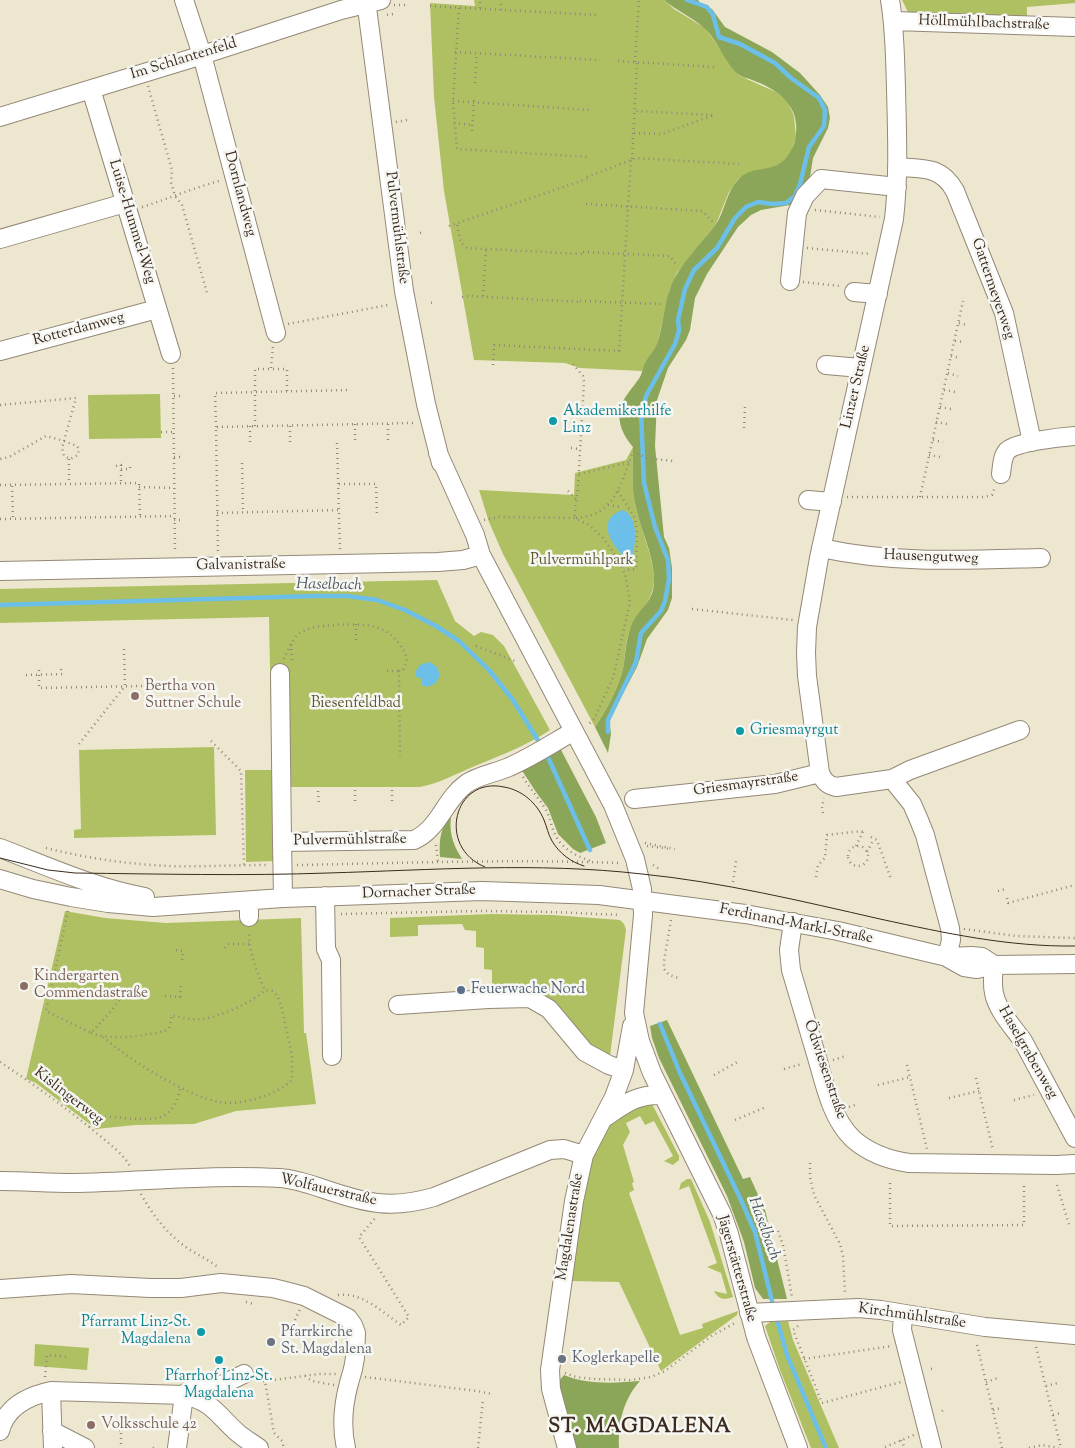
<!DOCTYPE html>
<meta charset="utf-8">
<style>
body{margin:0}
canvas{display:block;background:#ede7cf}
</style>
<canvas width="1075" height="1448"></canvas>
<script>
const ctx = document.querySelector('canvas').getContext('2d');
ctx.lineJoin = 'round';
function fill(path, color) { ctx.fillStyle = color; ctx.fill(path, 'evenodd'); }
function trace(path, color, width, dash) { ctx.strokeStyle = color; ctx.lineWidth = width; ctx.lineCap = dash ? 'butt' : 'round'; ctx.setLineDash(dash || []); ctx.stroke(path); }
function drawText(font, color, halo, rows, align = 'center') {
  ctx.font = font + ' "Sorts Mill Goudy",serif'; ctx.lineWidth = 5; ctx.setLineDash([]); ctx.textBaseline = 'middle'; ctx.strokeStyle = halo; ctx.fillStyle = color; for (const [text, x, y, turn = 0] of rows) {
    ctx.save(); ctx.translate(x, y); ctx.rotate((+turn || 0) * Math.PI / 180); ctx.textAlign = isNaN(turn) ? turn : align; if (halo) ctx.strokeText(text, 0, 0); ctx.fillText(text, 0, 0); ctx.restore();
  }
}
fill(new Path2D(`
 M474 0H664L674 9 705 28 740 76 776 92 788 102 794 116 796 137 790 155 781 163 769 169 758 170 738 179 729 192 716 224 677 273 670 289 657 345 642 371 580 368 565 363 474 360 444 191 434 97 430 3 475 6Z
 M902 0H1075V3L1027 7V20L909 14Z
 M160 394 161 438 89 439 88 395Z
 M633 447C633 467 631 489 636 508 641 531 652 553 654 577 655 602 635 613 628 635 625 647 625 661 622 673 616 692 606 711 595 727L503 554 489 522 479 490 574 495 575 473 626 460Z
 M437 580 455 621 474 636 481 632 493 635 504 646 550 730C526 746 501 755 475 766 456 774 440 783 420 787H274L275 861 246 862 245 770H272L269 617 0 623V589Z
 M214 747 216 835 74 838V830L81 829 79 750Z
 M65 911 105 918 166 923 301 918 304 1033H306L316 1104 236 1111 194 1124 135 1125 96 1129 36 1083 26 1079Z
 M492 914 552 915 620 920 624 924 626 930 610 1056 585 1041 587 1040 562 1009 558 1011 492 994V970L484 969V948L476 947V931L465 930 462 924 418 925V936L390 937V918Z
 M652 1104 679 1156V1160L673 1165 664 1161 673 1156 654 1121 645 1125 640 1116 626 1123 630 1132 623 1145 634 1182 632 1183 634 1190 629 1193 680 1335 703 1328 702 1324 738 1311 737 1315 661 1371 619 1282 569 1281 577 1214 593 1153 601 1136 610 1124 637 1106Z
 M687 1179H691L710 1222 733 1297C724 1300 719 1300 714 1291L727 1294 721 1273 707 1267 717 1263 689 1186 679 1190 681 1183Z
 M788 1321 793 1340 839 1448H811L780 1370 765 1326 770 1322Z
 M35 1344 89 1348 87 1370 34 1366Z`), '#afc063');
fill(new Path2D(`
 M664 0H698L701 4 712 9 725 27 772 52 800 73 820 95 828 107 830 118 828 128 813 158 809 184 801 198 790 205 761 210 751 215 738 227 707 274 695 298 690 330 686 340 668 368 657 400 655 446 664 537 669 548 672 568V598L668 610 647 639 637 667 609 720 611 734 608 753 595 727C606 711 616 692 622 673 626 657 625 639 632 624 641 605 655 602 654 578 653 553 641 531 636 508 631 489 633 467 633 447 624 437 617 423 620 409 623 397 633 388 640 377 642 373 643 367 645 363 649 356 654 351 657 344 663 326 664 306 670 289 677 267 702 243 716 224 725 211 726 193 737 181 755 160 780 180 794 144 797 135 797 123 794 114 787 96 769 86 752 80 748 78 744 78 741 76 726 67 719 41 704 28 692 17 677 11 664 0Z
 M560 748 596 817 606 843 580 853 573 849 558 834 548 808 536 792 521 769Z
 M452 811C448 830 452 843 462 859L440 857C439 836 441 829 452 811Z
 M667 1020 743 1179 750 1177 765 1210 787 1299H763L755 1288 744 1242 727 1196 659 1058 652 1038 650 1026Z
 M564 1375C587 1385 616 1383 640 1381 623 1400 618 1423 619 1448H576L561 1395 559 1381Z`), '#8ba659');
fill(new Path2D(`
 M623 510C639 517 636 544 632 558L627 559C612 546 594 519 623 510Z
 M429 662 437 667 440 675 436 683 427 687 422 685V678L416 677V671L420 665Z`), '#6cbfe8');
trace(new Path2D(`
 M0 605 315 596H347L377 600 405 610 436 626 459 641 489 670 513 700 542 747
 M608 732V720L636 662 641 633 661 611 665 601 669 579 668 560 655 527 644 483 641 412 647 394 675 344 679 331 678 320 685 289 694 270 717 248 735 218 746 207 758 202 773 204 786 203 795 196 800 184 809 147 824 126 825 110 819 98 791 78 775 63 740 44 719 37 713 15 707 7 687 0
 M546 753 590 850
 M660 1024 680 1073 741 1200 755 1232 774 1309
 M776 1316 787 1355 826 1448`), '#6cbfe8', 4.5);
const minor = new Path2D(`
 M184 0 202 55 276 333
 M366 0 404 291 426 404 441 463
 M890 0C895 29 895 59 896 88 897 132 899 175 894 219L819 558 807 627 806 653 807 676 820 773C824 781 827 785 836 787L892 779 910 770 1020 730
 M894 21 1075 27
 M91 89 171 354
 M0 117 193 58 341 10 381 0
 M898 167C924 169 941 166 955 191L1004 313 1032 442
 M0 239 125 203
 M790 281 797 213 805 196 821 179 897 187
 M854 292 878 294
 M0 351 157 309
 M826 365 861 368
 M438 453 475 535 481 555 613 805 635 859 642 889 643 915 634 1013 640 1041 652 1073 722 1214 729 1234 756 1337 798 1448
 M1001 474C1002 467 1002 457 1007 451 1014 442 1062 437 1075 436
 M808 500 832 502
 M821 548C894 564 967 560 1041 558
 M0 571 438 562 463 560 481 555
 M280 673 282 842 414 840C439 829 445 799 466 784 478 775 496 773 509 767 532 757 553 743 574 731
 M892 779 912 804 919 820 925 835 950 928 951 940 947 957
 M634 799 775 784 820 773
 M282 842 283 898
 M0 848C47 866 95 888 145 897
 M0 879 33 889 71 897 108 903 153 907 283 898 482 891 599 895 745 914 838 931 947 957 972 956 982 957 994 965
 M325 896 326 949 331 960 332 1056
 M249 901V917
 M793 922 789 950 791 970C799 997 807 1024 815 1051 824 1080 830 1117 853 1139 869 1153 888 1160 909 1163L1056 1165 1075 1164
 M948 958 964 967 977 969 994 965 1075 964
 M994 965C993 974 992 984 994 993 997 1010 1013 1027 1023 1041L1075 1138
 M398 1005 488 999 530 998 549 1009 585 1052 609 1065 624 1070
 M604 1118C625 1104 636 1094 662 1095
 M0 1181C24 1181 48 1183 72 1183 141 1182 211 1174 280 1178 296 1179 312 1185 327 1190 368 1204 392 1209 434 1197L550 1150 564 1149 584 1155
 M0 1289 71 1284 150 1288H181L221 1283 273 1288 289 1292 304 1296 348 1318 353 1325 356 1333 355 1358 353 1369
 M749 1313 858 1308 881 1310 985 1327 1075 1335
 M903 1314 902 1330 932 1448
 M51 1391 53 1448
 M184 1395 193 1387H217L244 1374
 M0 1431C6 1407 28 1396 51 1391L184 1395C214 1402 218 1416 239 1434 245 1439 252 1443 259 1448
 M52 1431 85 1448
 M177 1448 184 1395
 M346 1448C341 1426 343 1405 349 1383
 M567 1448 551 1389 550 1370 574 1201 580 1173 584 1155 614 1097 624 1070 632 1026`);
trace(minor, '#948876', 20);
trace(new Path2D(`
 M394 5H408
 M430 6 596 15
 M459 8 453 101 457 149 589 157
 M480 8V0
 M501 10V0
 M387 15 393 14
 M455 52 600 60
 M618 61 714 67
 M635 62 639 0
 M475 83 477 54
 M148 86 172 170 171 182 175 196 182 205 207 293
 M453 101 591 110
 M396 122 407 120
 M454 123 472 125
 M472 131 474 100
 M634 133 662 134 714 115 635 111
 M632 159 637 62
 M587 177 636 158 739 164
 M586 204 702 211 713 222
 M142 207C168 199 193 188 219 181
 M815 210 880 217
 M457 225 461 243 467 248 583 254
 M449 226 587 179
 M420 233 423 232
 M807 248 871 254
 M583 252 670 256 677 266
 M803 282 840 286
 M483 296 486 249
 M462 297 470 296 580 302
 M580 301 662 304
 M431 303 435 302
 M959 323 967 325
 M288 324 388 305
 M955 341 963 342
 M951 356 960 358
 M573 364 583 376 584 382 578 486 574 518C614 517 622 483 633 451L646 458 673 461
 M493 365 494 345 619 351 631 160
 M173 368 175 552
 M271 368 273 346
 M948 373 958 376
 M944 390 955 392
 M174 396H182
 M0 405 76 398 64 441 46 436 9 457 0 459
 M940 407 951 409
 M936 422 947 424
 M355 424V442
 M388 424V442
 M250 426V444
 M255 426V369H287V392
 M290 426V444
 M216 427 215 393 351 390
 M744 428 745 407
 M161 432H174
 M933 440 943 442
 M64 441 77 446 79 449 78 455 70 459 64 456 62 448Z
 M337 443 340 549
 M571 448 580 449
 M929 455 940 457
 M174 457H183
 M69 459V484
 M242 463 243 512
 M116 466 121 465V483
 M121 469H130V464
 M579 474 630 462
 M339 484H376L377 517
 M0 485 139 483 140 516
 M12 486 13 519
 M139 487 174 488
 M568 491 576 499
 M618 491 635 518 637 530 636 569 624 570
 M847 497H984L992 495 995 487
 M920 497 963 301
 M608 505 621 507
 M217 513 339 510
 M0 519 174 516
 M174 520H184
 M484 520 499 517 574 518 589 525 603 538 618 559 625 574 630 602 613 678 594 719 589 724
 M218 551 216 427 413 423
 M692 609 793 620
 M356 624V640
 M291 644 292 664
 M476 646 515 661
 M284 659C288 650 292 639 300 633 310 626 323 626 334 625 357 624 380 622 396 640 402 647 406 652 407 661L403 670 399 671 400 756
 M39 670V688L193 685 200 684V682
 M387 671H399
 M26 675 62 674 61 669
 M211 741 241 771 244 865
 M79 744 125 686 124 649
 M523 777C530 789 539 798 546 810 550 817 551 825 554 832 561 849 575 855 590 861
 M355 790V804
 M392 790V804
 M318 791 319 805
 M823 813 822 807 824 798
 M871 837 877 840 891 879
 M645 843 675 849
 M436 845 438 862
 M848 856a10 10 0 1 1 20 0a10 10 0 1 1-20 0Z
 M647 846 671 849
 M856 846 863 832
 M46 848C86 858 127 864 168 866 202 867 235 865 269 865
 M867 852 874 839
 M297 865C404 863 511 859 618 863
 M653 865 661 870
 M816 877 818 865 825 858 827 835 861 831 864 833
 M733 882 736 861
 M998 891 1006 889
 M1007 898 1008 903 1075 885
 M68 911 46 1011 91 1033 112 1010 127 989
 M341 914 479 911 553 912 621 915
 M671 920 664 961V969L669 975 679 978
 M964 929 1016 936 1075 938
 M225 948 228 944H249
 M176 950 183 951 182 961
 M165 996 180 997 181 982
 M91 1033C115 1041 141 1036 165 1031L169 1028 172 1015C182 1018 192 1020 202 1019 220 1017 253 1002 265 990
 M103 1037C128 1059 188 1097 220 1102 241 1106 277 1095 292 1080V1055L281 1005 277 995 272 991 265 990C256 970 249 953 249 931
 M833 1060 846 1056
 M0 1062C35 1085 68 1109 100 1136 111 1145 123 1154 130 1166
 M907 1065 927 1149
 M784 1069 802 1064
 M714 1075 739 1061
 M976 1078 993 1150
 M878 1085 910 1077
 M949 1098 979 1091
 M1014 1100 1034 1095
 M849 1107 858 1104
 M735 1120 766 1107
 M89 1127 96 1119 102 1117C119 1116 157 1125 169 1112 175 1106 178 1096 181 1087
 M810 1163V1177L814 1195 840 1244 843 1256 845 1293
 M890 1183V1226L1024 1225V1185
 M1057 1185 1070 1228
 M141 1194C152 1214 165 1231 183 1245 195 1254 208 1259 219 1268
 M778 1231 783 1245 792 1297
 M338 1295C363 1292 382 1312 401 1325L409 1317 359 1237 376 1217
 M246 1302 254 1304
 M295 1320 300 1309
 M798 1326 793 1330 822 1403 901 1382
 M977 1345 1002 1448
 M1036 1347 1061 1448
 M804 1359 892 1346
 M931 1369 936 1368
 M565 1373 576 1377 593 1379 631 1380 651 1377 665 1371 713 1335 737 1322
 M305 1376 312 1381 334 1385
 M45 1377 47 1355 68 1357
 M365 1377 477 1391 492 1394
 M258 1381H265L274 1433 282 1441 284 1448
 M265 1381 319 1374H337
 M986 1382 998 1378
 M1046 1386 1058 1383
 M993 1410 1001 1408
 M942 1411 943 1410
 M1053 1415 1061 1413
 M119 1430H121V1448
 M901 1440 905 1448
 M885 1447 914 1435
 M153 1448 155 1447
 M478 1448 483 1399
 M1029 1448 1042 1445 1059 1448`), '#948876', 2.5, [1, 4]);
trace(minor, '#fff', 18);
trace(new Path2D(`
 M0 858 48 870 75 873C159 874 244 876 328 873 432 870 537 862 642 874 722 882 801 901 880 919 945 933 1008 947 1075 946
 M485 867C436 847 454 776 504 787 522 790 537 803 544 820 547 827 548 834 552 841 560 854 571 862 584 866`), '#3b2a1e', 1);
const minorBridge = new Path2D(`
 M349 1383 353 1369`);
trace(minorBridge, '#948876', 20, []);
trace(minorBridge, '#fff', 18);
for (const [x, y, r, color] of [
 [553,421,5,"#0f9aa8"],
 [135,696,5,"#8d6e63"],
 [740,731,5,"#0f9aa8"],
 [24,986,5,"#8d6e63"],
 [461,990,5,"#5c6f8a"],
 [201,1332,5,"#0f9aa8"],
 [271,1342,5,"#6b7280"],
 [562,1359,5,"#6b7280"],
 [219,1360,5,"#0f9aa8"],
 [91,1425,5,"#8d6e63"]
]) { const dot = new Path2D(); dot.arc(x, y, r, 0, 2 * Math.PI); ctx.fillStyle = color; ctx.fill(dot); trace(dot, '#f6f6f2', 2); }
drawText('15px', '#3b2a1e', '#f6f6f2', [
 ["Höllmühlbachstraße",984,24,2],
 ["Im Schlantenfeld",184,60,-17],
 ["Dornlandweg",239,194,75],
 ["Luise-Hummel-Weg",131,222,73],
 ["Pulvermühlstraße",396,228,83],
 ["Gattermeyerweg",992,289,71],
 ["Rotterdamweg",79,330,-15],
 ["Linzer Straße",857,387,-77],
 ["Hausengutweg",931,558,2],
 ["Galvanistraße",241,566,-1],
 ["Griesmayrstraße",746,785,-8],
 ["Pulvermühlstraße",350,841,-1],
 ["Dornacher Straße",419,893,-2],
 ["Ferdinand-Markl-Straße",796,925,11],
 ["Haselgrabenweg",1027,1053,60],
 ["Ödwiesenstraße",824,1070,71],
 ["Kislingerweg",68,1097,38],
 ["Wolfauerstraße",328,1191,13],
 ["Magdalenastraße",571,1227,-81],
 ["Jägerstätterstraße",736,1269,74],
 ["Kirchmühlstraße",912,1317,8]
]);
drawText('15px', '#0d838f', '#f6f6f2', [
 ["Akademikerhilfe",563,412],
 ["Linz",563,429],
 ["Griesmayrgut",750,731],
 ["Pfarramt Linz-St.",191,1323,"right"],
 ["Magdalena",191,1340,"right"],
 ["Pfarrhof Linz-St.",219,1377,"center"],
 ["Magdalena",219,1394,"center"]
], 'left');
drawText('15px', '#5e5733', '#f6f6f2', [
 ["Pulvermühlpark",582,561],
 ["Biesenfeldbad",356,704]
]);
drawText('15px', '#785e54', '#f6f6f2', [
 ["Bertha von",145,687],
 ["Suttner Schule",145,704],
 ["Kindergarten",34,977],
 ["Commendastraße",34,994],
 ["Volksschule 42",101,1425]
], 'left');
drawText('15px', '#4e5e75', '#f6f6f2', [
 ["Feuerwache Nord",471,990]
], 'left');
drawText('15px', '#5b616d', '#f6f6f2', [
 ["Pfarrkirche",281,1333],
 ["St. Magdalena",281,1350],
 ["Koglerkapelle",572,1359]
], 'left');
drawText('italic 16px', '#4a575b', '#f6f6f2', [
 ["Haselbach",329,586,1],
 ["Haselbach",763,1229,70]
]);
ctx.letterSpacing = '1px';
drawText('bold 20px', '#3b2a1e', '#f6f6f2', [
 ["ST. MAGDALENA",640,1429]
]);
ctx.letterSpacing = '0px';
</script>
